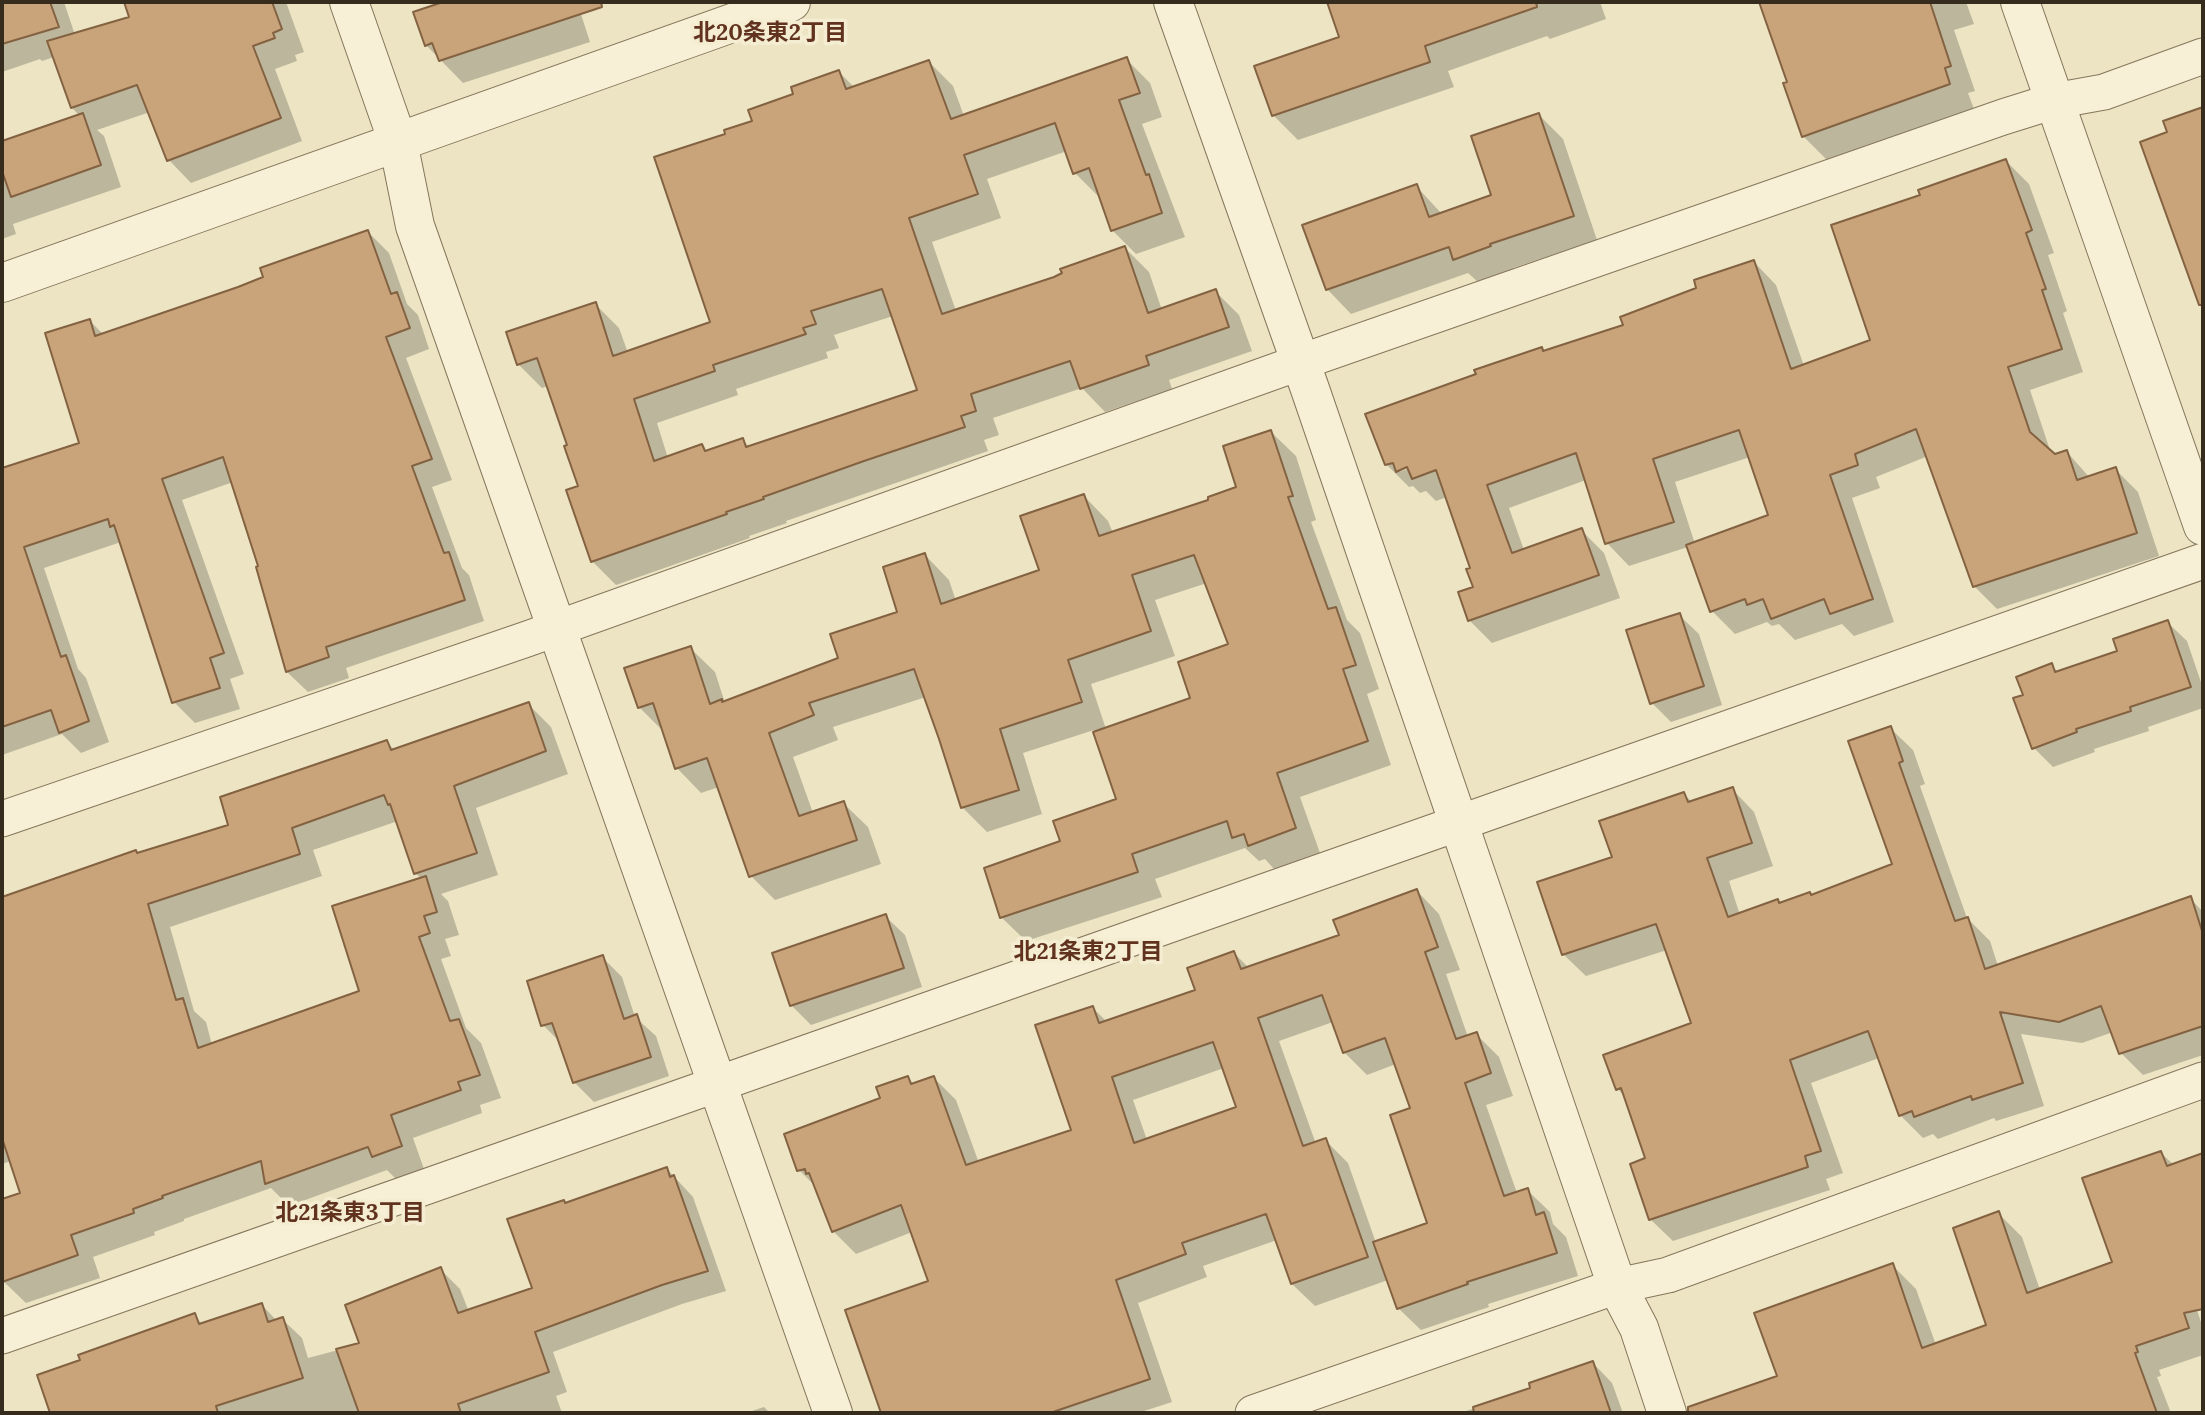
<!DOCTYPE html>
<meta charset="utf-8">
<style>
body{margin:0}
#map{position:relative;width:2205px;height:1415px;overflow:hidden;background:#ece4c3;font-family:Lora,serif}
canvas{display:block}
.frame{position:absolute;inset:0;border:4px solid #362c1e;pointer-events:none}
</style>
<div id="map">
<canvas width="2205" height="1415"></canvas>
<div class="frame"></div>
</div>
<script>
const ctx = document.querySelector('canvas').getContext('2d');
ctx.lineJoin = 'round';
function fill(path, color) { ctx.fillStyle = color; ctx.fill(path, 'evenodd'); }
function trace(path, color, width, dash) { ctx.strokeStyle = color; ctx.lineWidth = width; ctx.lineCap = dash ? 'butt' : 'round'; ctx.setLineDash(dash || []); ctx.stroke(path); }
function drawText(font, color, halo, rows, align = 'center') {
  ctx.font = font + ' Lora,"Noto Sans JP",serif'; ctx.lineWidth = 7; ctx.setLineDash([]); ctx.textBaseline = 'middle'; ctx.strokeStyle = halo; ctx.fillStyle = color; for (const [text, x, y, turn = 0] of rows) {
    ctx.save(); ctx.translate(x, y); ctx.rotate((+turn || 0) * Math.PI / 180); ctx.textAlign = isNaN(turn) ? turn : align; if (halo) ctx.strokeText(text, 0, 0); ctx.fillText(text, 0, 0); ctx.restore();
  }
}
fill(new Path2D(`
 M2 2H64L75 35 132 18 126 2H286L304 52 295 55 297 61 275 69 302 141 191 183 169 160 150 112 97 130 104 136 121 187 13 224 16 234 2 239V143L80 116 72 108 54 57 42 61 40 59 2 72Z
 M448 2H596L579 8 590 42 463 83 426 45 415 14Z
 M1329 2H1600L1606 19 1550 39 1547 36 1448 71 1454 87 1298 140 1273 115 1342 38Z
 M1761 2H1966L1974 24 1954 30 1975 91 1968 93 1974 109 1828 161 1803 136 1789 83Z
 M1126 59 1150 83 1162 117 1142 124 1185 237 1136 254 1112 230 1101 196 1099 197 1075 173 1067 151 987 179 1001 218 932 242 956 311 1055 279 1125 248 1149 272 1162 310 1215 291 1239 315 1252 351 1169 380 1172 389 1105 412 1082 388 993 418 999 435 984 440 988 451 786 521 787 523 749 536 750 538 616 585 592 561 580 487 569 446 548 386 542 388 518 364 595 304 619 328 628 353 712 323 727 135 754 122 796 95 839 72 855 88 929 62 953 86 964 116ZM893 316 919 391 750 448 743 440 707 452 702 447 668 458 657 423 738 395 736 389 828 358 826 352 839 348 834 335Z
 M2203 109V313L2143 143 2169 133 2165 122Z
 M1539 115 1563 139 1597 240 1513 268 1514 271 1479 283 1468 273 1351 314 1327 289 1416 186 1442 214 1493 196Z
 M2006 161 2029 184 2054 253 2048 255 2067 311 2063 313 2083 372 2030 390 2051 453 2055 456 2067 452 2090 478 2115 469 2138 492 2159 556 1997 609 1974 586 1928 456 1876 477 1880 488 1852 498 1894 622 1854 636 1842 624 1795 640 1779 624 1772 626 1767 622 1735 634 1712 611 1688 547 1629 566 1607 543 1586 480 1509 508 1524 550 1581 530 1604 553 1620 598 1492 643 1470 621 1460 593 1475 588 1472 569 1447 497 1436 501 1426 491 1420 493 1413 486 1409 487 1386 464 1478 375 1541 349 1545 352 1625 327 1754 262 1776 285 1804 366 1872 341 1922 196ZM1750 457 1771 516 1695 544 1675 482ZM1415 462 1416 466 1399 472V469Z
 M368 232 389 253 407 304 418 315 429 349 406 358 452 480 432 487 462 568 469 575 484 621 346 668 349 678 308 692 287 672 261 567 233 482 182 500 244 674 230 679 240 709 195 723 174 702 121 542 44 568 78 669 86 678 109 742 81 753 62 734 2 755V478L82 444 90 321 104 335 238 289Z
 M1271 432 1296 456 1316 520 1311 522 1347 620 1360 633 1379 689 1367 694 1391 765 1300 797 1320 853 1274 869 1265 859 1259 861 1245 848 1155 879 1162 897 1026 941 1001 917 1062 842 1118 800 1094 730 1023 753 1042 814 987 832 962 807 926 697 833 727 838 740 793 757 813 813 843 803 868 827 881 864 775 900 751 876 719 787 701 793 677 768 664 732 639 707 690 648 715 672 725 703 840 660 899 613 925 555 949 580 956 601 1041 571 1084 496 1108 521 1113 533 1211 501 1239 488ZM1207 583 1230 646 1193 700 1106 729 1091 684 1175 656 1155 600Z
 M1679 615 1699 634 1722 705 1671 722 1652 703Z
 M2167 622 2187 641 2203 688V708L2148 727 2149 731 2094 749 2095 752 2053 767 2034 748 2025 696 2051 665 2058 672 2119 652Z
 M528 704 551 727 568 774 476 808 498 875 441 894 448 901 459 935 445 939 451 956 441 959 466 1028 481 1043 501 1098 480 1105 482 1113 413 1138 424 1169 396 1179 387 1170 289 1206 271 1188 184 1219V1221L154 1232 155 1235 93 1257 100 1278 26 1303 3 1281 2 1276V1201L22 1194 11 1161 2 1164V914L7 913 2 899 136 852 138 855 231 826 387 742 395 751ZM398 821 415 873 422 879 361 992 212 1045 206 1022 194 1011 170 927 322 876 313 850Z
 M1890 728 1913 750 1925 784 1920 786 1967 918 1990 941 1998 966 2190 898 2203 912V1055L2143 1075 2121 1053 2113 1032 2082 1043 2021 1034 2044 1106 1996 1121 1994 1118 1938 1139 1933 1134 1923 1138 1900 1115 1879 1058 1811 1083 1843 1173 1826 1179 1830 1190 1673 1241 1650 1219 1648 1159 1626 1098 1618 1089 1605 1056 1693 1024 1667 950 1586 976 1563 954 1614 858 1684 794 1693 803 1732 789 1754 812 1773 866 1729 881 1740 915 1777 901 1781 905 1811 896 1895 865Z
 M1417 891 1439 914 1460 970 1446 974 1468 1037 1476 1034 1499 1057 1513 1096 1486 1105 1517 1193 1527 1190 1550 1212 1553 1224 1566 1237 1578 1276 1488 1304 1489 1307 1421 1330 1398 1308 1388 1280 1315 1306 1292 1284 1277 1240 1203 1266 1207 1277 1138 1303 1172 1402 1138 1413H883L847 1312 930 1282 912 1232 856 1254 833 1231 817 1188 799 1170 908 1078 915 1085 934 1078 956 1100 979 1163 1073 1131 1093 1008 1107 1022 1197 991 1234 953 1249 968 1341 936ZM1333 1022 1344 1052 1367 1075 1396 1064 1412 1109 1430 1224 1376 1243 1348 1163 1325 1140 1316 1144 1279 1041ZM1224 1068 1238 1108 1147 1140 1133 1100Z
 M885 916 905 935 922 987 811 1025 792 1006 774 954Z
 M602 957 622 977 635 1017 656 1036 669 1076 594 1102 574 1082 561 1043 543 1025Z
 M2161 1153 2174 1165 2203 1155V1255L2181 1263 2203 1328V1355L2159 1370 2161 1376 2157 1377 2171 1413H1720L1715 1399 1780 1377 1892 1265 1916 1289 1936 1345 1988 1327 1998 1213 2022 1237 2040 1290 2114 1263Z
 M667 1169 693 1197 726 1291 682 1304 553 1352 567 1392 556 1396 562 1413H52L39 1376 82 1361 194 1315 203 1325 262 1305 277 1321 282 1319 302 1338 308 1358 361 1344 441 1270 460 1289 469 1312 534 1289 566 1205Z
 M1593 1363 1612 1383 1623 1413H1460L1533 1389Z
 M764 1407 770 1413H746Z`), '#0003');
const building = new Path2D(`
 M2 2H50L59 27 2 44Z
 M124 2H272L282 29 273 33 275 38 253 46 281 118 167 161 137 85 71 108 47 41 129 17Z
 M443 2H601L602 7 439 61 432 43 425 46 413 12Z
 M1327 2H1536L1537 7 1425 46 1430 62 1272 116 1254 66 1339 37Z
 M1759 2H1930L1951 66 1945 68 1950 84 1802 137 1783 83 1787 82Z
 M1127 57 1140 93 1119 100 1146 175 1149 174 1162 213 1111 231 1089 168 1073 174 1055 123 964 155 978 194 909 218 942 314 1054 277 1062 273 1060 269 1125 246 1148 313 1216 289 1229 327 1146 356 1149 365 1080 389 1070 361 971 394 976 411 961 416 965 427 864 461 763 497 764 499 726 512 727 514 591 562 566 490 578 486 564 446 567 445 537 358 517 365 506 332 596 302 613 356 710 322 654 157 725 134 724 130 752 121 748 110 793 94 791 87 839 70 846 89 929 60 951 119ZM882 289 917 390 746 447 743 438 705 451 702 444 654 461 634 399 715 371 713 365 806 334 803 328 816 324 811 311Z
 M2203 107V305H2199L2140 142 2167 132 2163 121Z
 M83 113 101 165 11 197 2 171V141Z
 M1539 113 1574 216 1490 244 1491 246 1453 260 1449 247 1326 290 1302 225 1417 184 1429 217 1491 195 1471 136Z
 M2006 159 2032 230 2026 233 2046 289 2042 290 2062 349 2008 367 2030 432 2055 454 2067 450 2077 480 2116 467 2137 533 1973 587 1916 429 1855 454 1858 465 1830 475 1873 599 1830 614 1824 599 1771 619 1763 599 1747 605 1745 599 1710 612 1686 545 1768 515 1739 430 1653 459 1674 522 1605 544 1576 453 1487 485 1512 553 1582 528 1599 575 1468 621 1458 592 1473 587 1466 569 1470 568 1436 470 1412 479 1407 467 1396 472 1393 463 1385 465 1365 414 1476 374 1474 370 1542 347 1543 351 1623 325 1620 317 1696 288 1694 280 1754 260 1791 369 1870 340 1831 225 1920 195 1918 190Z
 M368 230 391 294 397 292 410 328 386 337 432 459 412 466 444 553 449 552 465 600 326 647 329 657 286 672 256 567 258 566 223 457 162 479 224 653 210 658 220 688 172 703 114 525 110 527 108 519 24 547 61 657 66 655 89 721 59 733 51 710 2 727V468L79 443 45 333 90 319 95 336 238 287 263 277 260 268Z
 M1271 430 1293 496 1288 497 1328 609 1336 607 1356 665 1343 669 1368 741 1277 773 1296 828 1248 846 1244 834 1232 838 1227 821 1132 854 1138 872 1000 918 984 868 1060 841 1053 821 1116 799 1093 732 1190 698 1178 662 1228 644 1194 555 1132 575 1151 631 1068 660 1082 702 1000 729 1019 790 961 808 939 739 914 669 809 703 814 715 769 733 799 816 844 801 857 840 749 877 707 758 675 769 653 703 638 708 624 668 691 646 710 704 722 699V702L838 658 830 634 897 612 883 567 925 553 941 604 1039 570 1020 516 1084 494 1099 536 1208 500V497L1236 487 1223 446Z
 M1680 613 1704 686 1650 704 1626 630Z
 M2168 620 2191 687 2130 707 2131 711 2076 729 2077 732 2032 749 2013 698 2023 695 2016 677 2052 663 2055 672 2117 651 2113 639Z
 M529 702 546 751 454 786 477 853 414 874 390 804 388 805 384 795 292 828 300 854 148 904 176 1000 183 998 198 1048 359 991 332 906 426 876 437 912 424 916 430 933 419 937 450 1021 459 1019 480 1075 458 1082 461 1090 391 1115 402 1146 372 1157 368 1147 265 1184 261 1161 162 1196 163 1198 133 1209 134 1213 71 1235 78 1255 2 1282V1199L20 1193 2 1138V897L136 850 137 853 228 825 220 797 387 740 391 750Z
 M1891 726 1903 761 1899 763 1955 921 1968 917 1985 969 2191 896 2203 934V1026L2119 1054 2101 1006 2059 1022 2000 1012 2023 1083 1972 1100 1971 1096 1914 1117 1912 1111 1899 1116 1868 1031 1790 1060 1821 1151 1805 1156 1808 1167 1649 1220 1630 1164 1645 1158 1621 1088 1616 1090 1603 1055 1691 1023 1656 924 1562 955 1537 882 1612 857 1599 821 1684 792 1688 802 1733 787 1752 843 1707 858 1728 917 1778 899 1779 903 1810 892 1811 895 1892 864 1848 741Z
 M1417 889 1438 947 1425 952 1456 1039 1477 1032 1491 1073 1465 1083 1504 1196 1528 1188 1536 1215 1544 1212 1557 1253 1467 1282 1468 1284 1397 1309 1373 1242 1427 1223 1390 1115 1410 1108 1385 1038 1343 1053 1322 995 1258 1018 1303 1146 1326 1138 1368 1257 1291 1284 1266 1214 1182 1243 1186 1254 1116 1280 1150 1379 1050 1413H881L845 1310 928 1281 901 1205 832 1232 809 1173 806 1174 805 1169 797 1171 784 1134 880 1098 876 1087 908 1076 911 1084 934 1076 966 1165 1071 1130 1035 1025 1093 1006 1099 1023 1195 990 1187 968 1234 951 1241 969 1339 935 1333 920ZM1213 1042 1236 1107 1134 1143 1112 1077Z
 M886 914 904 968 790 1006 772 953Z
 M603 955 624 1019 637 1014 651 1057 573 1083 552 1023 541 1026 527 981Z
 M2161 1151 2167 1166 2203 1153V1309L2184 1313 2189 1328 2136 1346 2138 1352 2135 1353 2157 1413H1688V1407L1777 1376 1754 1313 1893 1263 1922 1348 1986 1325 1953 1228 1999 1211 2027 1293 2112 1262 2082 1178Z
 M667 1167 670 1177 674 1175 708 1271 662 1285 535 1332 549 1372 458 1404 461 1413H359L336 1349 359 1343 345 1305 441 1267 458 1313 532 1288 507 1219 564 1200 565 1203Z
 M262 1303 268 1322 283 1317 303 1378 216 1406 218 1413H50L37 1375 80 1360 78 1355 195 1313 199 1324Z
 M1593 1361 1611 1413H1474L1473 1407 1530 1388 1529 1383Z`);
fill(building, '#c9a37a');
trace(building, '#836241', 2);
const minor = new Path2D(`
 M2 819 527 639 1301 362 2003 117 2054 101 2104 92 2203 56
 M2 1336 2203 561
 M1253 1413 1617 1286 1668 1275 2203 1080`);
const tertiary = new Path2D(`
 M349 2 398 142 415 226 833 1413
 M1173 2 1310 389 1617 1286 1639 1328 1667 1413
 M2020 2 2203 526
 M2 283 791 2`);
trace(minor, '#85765b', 37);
trace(tertiary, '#85765b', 40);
trace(minor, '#f7f0d6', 35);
trace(tertiary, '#f7f0d6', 38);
drawText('bold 23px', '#61331f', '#f4edd2', [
 ["北20条東2丁目",770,33],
 ["北21条東2丁目",1088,952],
 ["北21条東3丁目",350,1213]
]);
</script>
